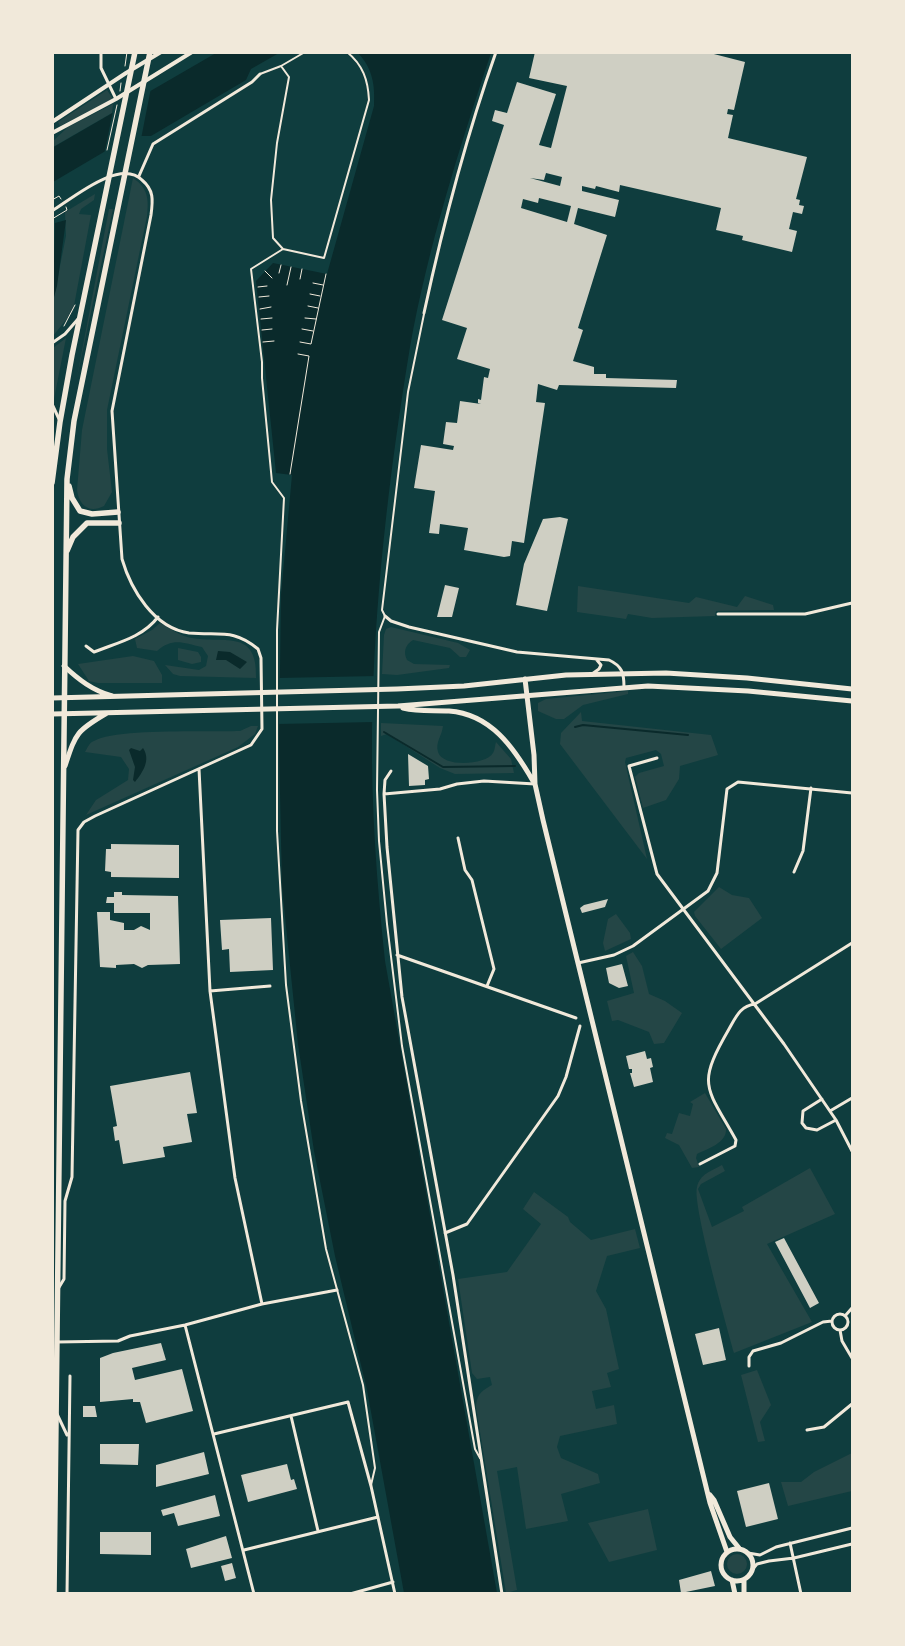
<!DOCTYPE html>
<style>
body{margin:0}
#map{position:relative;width:905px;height:1646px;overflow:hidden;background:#0f3d3e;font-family:"Nunito Sans",sans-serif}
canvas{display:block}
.frame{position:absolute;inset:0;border:54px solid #f1e9da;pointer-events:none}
</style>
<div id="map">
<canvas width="905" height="1646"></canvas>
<div class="frame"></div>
</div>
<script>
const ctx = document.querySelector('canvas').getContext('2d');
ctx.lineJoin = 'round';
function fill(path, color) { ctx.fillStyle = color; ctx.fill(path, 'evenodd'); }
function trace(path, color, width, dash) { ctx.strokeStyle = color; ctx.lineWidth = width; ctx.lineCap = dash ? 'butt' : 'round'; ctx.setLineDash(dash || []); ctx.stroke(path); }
fill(new Path2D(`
 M107 90 113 99 60 126 58 122Z
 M113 104 112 113 53 147V141L68 127Z
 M133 178C148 188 149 199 147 216L107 410V449L112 492 104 506C89 514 79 505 77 490L82 430Z
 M95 194 94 200 81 209 79 214 91 215 73 311 53 336V301L66 236 65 212Z
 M109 209H113L76 382Z
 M66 338 54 399V400L53 348Z
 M578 586 689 603 696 597 737 607 745 596 773 605 774 610 716 611 715 616 652 618 628 614 626 619 577 612Z
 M160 623C168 627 176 633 184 636 218 647 258 624 256 678L180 676 173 674 165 665 199 670 206 666 208 656 202 647C183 643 173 637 157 651L137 648 135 639 152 630Z
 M391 627 458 643 470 650 466 657H460L450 648 413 640C405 645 403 652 407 660L414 664 450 665 449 668 397 675 382 674 384 635 386 629Z
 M178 648 198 652 201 657V662L192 664 178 660Z
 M133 656 154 661 162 675V683H98L89 681 78 664Z
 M628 691V694L583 705 564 719H556L538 711V703L546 699Z
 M581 712 582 721 711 735 718 755 680 766 679 779 666 800 643 808 635 777 639 773 664 766 661 754 656 750 626 758 625 762 647 859 560 744 561 733Z
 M381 723 443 726C442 736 435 742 438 752 443 768 486 765 493 753 495 750 495 745 496 742L511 759 514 773 455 774 440 768 387 734 381 736Z
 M251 726H258L255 734 238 747 86 815 96 800 128 780 129 769 121 757 85 752C88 747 89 743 94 741 115 728 211 732 240 731Z
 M719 887 732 895 749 898 762 918 721 949 695 916 694 912Z
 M616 914 630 933 631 939 605 951 603 943 608 919Z
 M633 952 642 966 649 994 665 1001 682 1013 664 1043 654 1044 649 1032 618 1020 612 1021 607 1001 634 993 626 956Z
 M705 1093 726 1129C727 1143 707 1149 697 1154L696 1158 699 1167 692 1168 679 1145 665 1138 667 1133 672 1134 679 1113 690 1116 693 1104 690 1102Z
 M722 1165 725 1171 701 1184 698 1189 712 1227 744 1211 742 1207 810 1168 835 1214 767 1244 812 1322 734 1353C727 1327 692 1204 697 1187 700 1174 711 1171 722 1165Z
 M534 1192 568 1217 570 1222 591 1240 635 1229 640 1248 607 1256 596 1291 606 1309 619 1369 607 1373 611 1387 592 1391 596 1409 614 1405 617 1424 560 1436 557 1447 561 1458 598 1474 600 1483 561 1494 568 1521 526 1529 517 1467 497 1471 517 1590 506 1593 476 1407C477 1394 481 1391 492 1385L490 1377 477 1379 472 1373 458 1279 507 1272 541 1224 523 1209Z
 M757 1370 771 1405 760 1422 765 1441 758 1442 741 1375Z
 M852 1453V1491L788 1506 781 1482H801L814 1472Z
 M648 1509 657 1550 609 1562 588 1523Z
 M727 1564a10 10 0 1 1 20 0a10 10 0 1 1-20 0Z`), '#244646');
fill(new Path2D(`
 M216 53H279L251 69 246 80 151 136H131L53 182 52 148Z
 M358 53H491C459 149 428 247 410 347 389 474 374 602 372 730 371 807 377 884 385 961L497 1593H404L367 1390 335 1256 314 1151 298 1044 282 887 279 745 281 595 292 475 276 473 256 281 273 263 327 274 374 106C375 85 373 69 358 53Z
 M66 220 57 286 53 301 55 223Z
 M218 651 230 652 247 662 240 669 226 660H216Z
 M131 748 140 751 143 748C151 760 143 772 135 782L133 780 135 767 129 750Z`), '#0a2a2b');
fill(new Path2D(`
 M151 88 141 139H132L104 155 113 111Z
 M377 676 375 722 277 724 278 678Z`), '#0f3d3e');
trace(new Path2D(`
 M575 727 583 725 688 735
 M384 732 443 767 515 766`), '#0a2a2b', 2);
fill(new Path2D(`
 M535 52H706L745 62 734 110 728 109 727 114 733 115 728 138 807 157 796 199 800 200 799 205 804 206 802 214 793 212 789 229 797 231 792 252 742 240 743 236 716 230 721 208 620 185 619 192 596 186 595 189 582 186V191L619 200 615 217 578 208 574 224 607 235 578 328 583 330 573 361 594 367V374H606V378L677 380 676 388 559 385 557 390 538 384 536 402 545 403 524 543 512 541 510 556 504 557 464 550 468 528 440 524 439 534 429 533 435 491 414 488 421 445 453 450 454 446 443 444 446 422 457 423 460 401 481 404 478 403V399L481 400 484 377 488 378 490 369 457 359 467 328 442 320 504 125 492 121 495 110 507 113 517 82 556 94 539 145 551 148 567 86 529 78ZM546 173 562 177 560 186 530 178 544 180ZM539 198 571 206 567 222 521 208 523 199 538 203Z
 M560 517 568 519 547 611 516 605 524 564 543 519Z
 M445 585 459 588 452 617H437Z
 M408 754 428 766 429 779 425 780V785L409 786Z
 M111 844 179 845V878L111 877V872L105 871 106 849H111Z
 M114 892H122V895L178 896 180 964 148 965 142 968 134 964 116 965V968L100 967 97 912H110V920L124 923V930H134L141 926 150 930V913H114V903H106L107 897H114Z
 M608 899 605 907 582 913 580 908 584 905Z
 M271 918 273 970 230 972 229 949 222 950 220 920Z
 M622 964 628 986 619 988 609 983 606 968Z
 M645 1051 647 1059 651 1058 653 1067 650 1068 653 1082 634 1087 630 1073H632V1069H629L626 1056Z
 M190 1072 197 1113 187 1114 192 1142 163 1147 165 1157 123 1164 119 1140 115 1141 113 1127 117 1126 110 1086Z
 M784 1238 819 1303 810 1308 775 1242Z
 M719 1328 726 1360 703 1365 695 1334Z
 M161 1343 166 1360 132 1368 135 1380 182 1369 193 1411 146 1423 140 1402H133V1399L100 1402V1358L113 1353Z
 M83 1406H95L97 1417H83Z
 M100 1444H139L138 1465 100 1464Z
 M204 1452 209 1474 156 1487V1465Z
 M287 1464 291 1480 294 1479 297 1489 248 1502 241 1475Z
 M769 1483 778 1519 746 1527 737 1491Z
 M215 1495 220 1516 178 1526 174 1513 163 1516 161 1510Z
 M100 1532H151V1555L100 1554Z
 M226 1536 232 1558 191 1568 186 1549Z
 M232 1563 236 1578 225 1581 221 1566Z
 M711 1571 715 1586 681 1593 679 1580Z`), '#cfcfc3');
trace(new Path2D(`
 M125 66 127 52
 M120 91 121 83
 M107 150 117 105
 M52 200 59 196 61 199
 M52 219 67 210 66 207
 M265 271 272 278
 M279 273 281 265
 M300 279 302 269
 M313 283 323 285
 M287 285 291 267
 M258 287 267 286
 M310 294 320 296
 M259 297 269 296
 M308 306 318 308
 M260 309 271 307
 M305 318 316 319
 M261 319 272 318
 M64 326 75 305
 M302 329 313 331
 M262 330 272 329
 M263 342 274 341
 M300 342 311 344 326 274
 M290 474 309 356 298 354`), '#f1e9da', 1);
trace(new Path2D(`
 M281 66 289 77 277 143 271 200 273 238 283 249 251 269 262 362V378L272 482 284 498 277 630V831L286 985 301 1101 326 1249 363 1385 375 1468 371 1485
 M260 74 281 66 305 52
 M283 249 324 258 369 100C368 80 363 65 347 52
 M424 314 408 392 382 610 385 616 379 632 377 790 379 841 387 924 402 1046 475 1449 480 1458`), '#f1e9da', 2);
trace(new Path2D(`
 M101 52V68L116 99
 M139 176 153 144 252 82 260 74
 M52 211C73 198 120 158 142 180 154 190 153 200 151 215L112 411 122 559C131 590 154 628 189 633 219 636 233 628 258 649L261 658 262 729 251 745 95 816 84 822 78 830 72 1177 65 1201 64 1279 58 1289
 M424 313C443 225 466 137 496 52
 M52 343 65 334 78 319
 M52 404 59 419
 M718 614H805L852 603
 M385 616 391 621 409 627 517 652 609 660C622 666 624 673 624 687
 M86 646 94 652C116 643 142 638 158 617
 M592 674 599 669 601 665 596 659
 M657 758 629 766 657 874 784 1044 836 1120 852 1151
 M199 769 210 991 235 1178 262 1304
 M391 771 385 780 384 794 387 847 402 997 453 1275 502 1594
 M384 794 440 789 457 784 484 781 535 784
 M458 838 465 870 472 880 494 969 487 986
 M794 872 803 851 811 788
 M397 955 576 1018
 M578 963 614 955 633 946 708 891 717 873 727 789 738 782 852 793
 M210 991 270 986
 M822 1099 803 1111 802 1123 806 1128 817 1130 836 1120
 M830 1111 852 1098
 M700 1164 735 1146 736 1140C706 1086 696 1086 729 1029 736 1017 740 1006 755 1004L852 943
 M445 1233 467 1224 558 1096 566 1077 580 1026
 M832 1322a8 8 0 1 1 16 0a8 8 0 1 1-16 0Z
 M845 1316 852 1308
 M185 1325 254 1594
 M840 1330 842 1341 852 1358
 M57 1342 118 1341 130 1336 185 1325 262 1304 337 1290
 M749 1366V1357L753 1351 781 1343 823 1322 832 1321
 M57 1414 67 1435
 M291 1416 318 1531
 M807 1430 824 1427 852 1404
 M214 1434 348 1402 371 1486 395 1594
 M790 1543 801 1594
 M244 1550 378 1517
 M748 1553 760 1555 776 1547 852 1528
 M752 1570 757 1564 769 1561 794 1558 852 1544
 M67 1594 70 1376
 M350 1594 393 1582`), '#f1e9da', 3);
trace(new Path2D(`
 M52 122 126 73 161 52
 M52 133 116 99 192 52`), '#f1e9da', 4);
trace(new Path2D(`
 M64 666C79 680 92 690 112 696
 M525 679 534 755 535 784 543 820 710 1503 727 1552
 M52 698 397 689 464 686 566 675 666 673 747 678 852 689
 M403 708C419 712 433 710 449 711 491 714 514 748 533 781
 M52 714 398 706 648 686 748 691 852 701
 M65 766C76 733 76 731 107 713
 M710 1495 714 1500 730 1537 739 1548
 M721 1565a16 16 0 1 1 32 0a16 16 0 1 1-32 0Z
 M732 1580 735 1594
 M744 1594V1580`), '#f1e9da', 5);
trace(new Path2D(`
 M52 483 60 422 72 355 135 52
 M69 486 72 498 80 511 92 514 118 512
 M67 551 73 537 87 523H119
 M54 1594 67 479 74 421 150 52`), '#f1e9da', 5.5);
</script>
